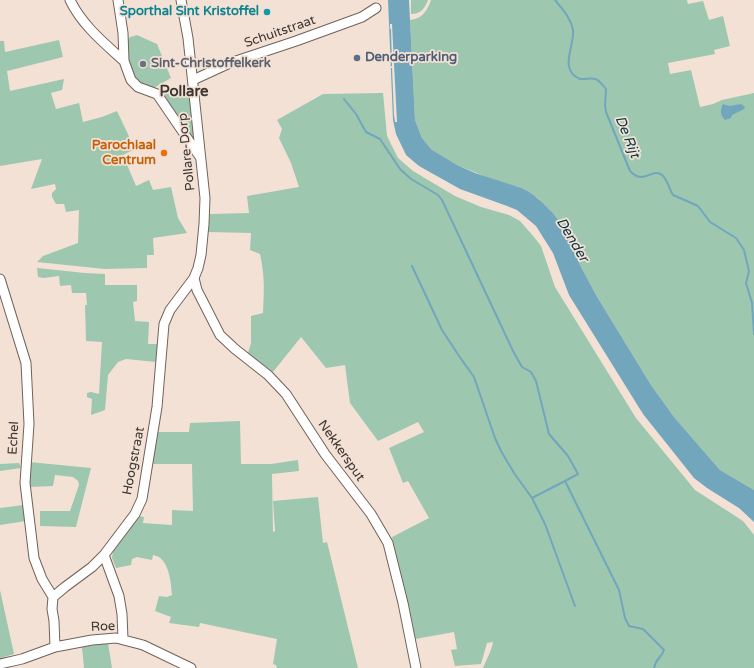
<!DOCTYPE html>
<style>
body{margin:0}
canvas{display:block;background:#f3e1d5}
</style>
<canvas width="754" height="668"></canvas>
<script>
const ctx = document.querySelector('canvas').getContext('2d');
ctx.lineJoin = 'round';
function fill(path, color) { ctx.fillStyle = color; ctx.fill(path, 'evenodd'); }
function trace(path, color, width, dash) { ctx.strokeStyle = color; ctx.lineWidth = width; ctx.lineCap = dash ? 'butt' : 'round'; ctx.setLineDash(dash || []); ctx.stroke(path); }
function drawText(font, color, halo, rows, align = 'center') {
  ctx.font = font + ' "Varela Round",sans-serif'; ctx.lineWidth = 3.5; ctx.setLineDash([]); ctx.textBaseline = 'middle'; ctx.strokeStyle = halo; ctx.fillStyle = color; for (const [text, x, y, turn = 0] of rows) {
    ctx.save(); ctx.translate(x, y); ctx.rotate((+turn || 0) * Math.PI / 180); ctx.textAlign = isNaN(turn) ? turn : align; if (halo) ctx.strokeText(text, 0, 0); ctx.fillText(text, 0, 0); ctx.restore();
  }
}
fill(new Path2D(`
 M411 0H428C425 8 421 14 411 14Z
 M431 0H687L688 4 703 1 709 20 723 16 730 46 714 50 715 54 668 63 670 74 691 70 700 107 713 104 722 100 754 93V490L720 470 674 417 651 385 596 295 578 261 564 228 553 213 538 198 457 165 432 150 422 138 415 120 410 20C422 19 427 11 431 0Z
 M137 35 157 44 171 78 150 90 139 85 128 66V40L130 37Z
 M59 40 63 57 7 71 10 91 64 79 62 90 51 93 56 109 79 103 83 122 102 117 117 111 135 149 123 155 136 186 149 180 153 190 171 187 178 218 187 233 153 238 154 255H147V268L105 269 37 262 43 256 78 243 79 210 66 212 64 204H56L52 197V193L56 189 55 184 31 189 42 159 0 166V41H4L5 52Z
 M190 86 195 142 166 100 164 94Z
 M383 93 387 136 398 158 413 171 455 196 481 207 509 215 520 221 534 237 541 246 555 287 636 418 695 490 743 521 754 535V668H483C486 660 492 650 493 642L487 643 481 664 455 666 451 650 457 649 454 632 415 639 392 537 429 518 408 481 403 483 389 448 424 432 418 422 378 441 350 403 345 365 326 368 301 337 273 372 248 353 251 343V316L263 313C264 290 265 277 260 254L250 250 251 233 208 232 210 214 249 213 247 196 299 187 291 163 279 138 282 129 277 120 323 94Z
 M37 268 85 273 105 274V285H137V301L133 302 135 321 149 322 148 344H159L156 362 126 359 118 362 108 375 105 410 91 415 92 399 87 397V393L91 392 99 394 102 342 86 341 85 305H87L86 293H72L71 285 60 286 59 276 44 278 38 277Z
 M240 421 241 464H271L298 460 299 471 272 474 273 532 275 531 273 501 318 497 323 543 327 542 358 668H277L276 665 273 664 277 639 200 623 199 627 169 623 171 617 155 611 159 596 167 597 172 595C171 582 169 557 153 555L152 560 137 557 132 559 131 565 116 568 112 558 113 551 137 516 144 517 143 523 172 525V510L193 511 192 464H152L157 432H189L190 423Z
 M29 462 91 468 76 527 40 526V511H70L79 485 78 481 73 477 55 475 53 486 29 487Z
 M19 463 21 468 0 471V464Z
 M24 505 26 521 0 525V508Z
 M0 590 14 654 0 658Z
 M108 643 112 668H84L82 647Z`), '#9ec7b0');
fill(new Path2D(`
 M388 0H409L415 120 422 138 432 150 439 154 457 165 475 173 521 188 529 192 541 201 553 213 564 228 578 261 596 295 651 385 674 417 720 470 754 490V522L739 508 707 488 694 478 643 414 569 295 553 253 536 226 517 210 507 206 460 189 419 166 406 155 396 134 393 120Z
 M723 104 730 106 741 104 745 107 744 109 732 115 731 118 725 120C720 114 720 111 723 104Z`), '#72a6bc');
fill(new Path2D(`
 M390 24H392L397 122H395L394 115 392 68H388L392 66 391 29 389 28H390Z`), '#f3e1d5');
trace(new Path2D(`
 M555 0C562 9 571 18 573 30 575 45 558 70 580 79 596 79 595 75 606 89L605 105 606 112 630 171C644 186 652 167 662 175 668 180 669 189 673 195L698 206 710 222 736 238 744 250 749 271 746 283 752 303 754 334
 M344 99 356 114 366 132 380 139 400 169 411 179 438 195 442 200 514 353 522 367 531 372 536 381 549 434 568 456 578 474 565 481 619 590 625 618 629 626 643 629 664 650C662 657 656 658 654 668
 M412 266 442 330 459 356 474 377 495 438 501 451 514 473 532 498 565 481
 M532 498 545 524 575 606`), '#72a6bc', 2);
const minor = new Path2D(`
 M70 0C82 25 104 43 124 61
 M118 0 123 33 124 61 131 80 138 87 157 94 200 157
 M193 80 230 63 296 41 362 17 376 8
 M194 278 197 290 220 335 235 349 268 375 286 394 325 454 371 514 388 543 403 603 416 668
 M0 279 26 363 29 424 25 483 34 558 42 579 53 597
 M104 555 119 596 122 614 123 639
 M55 647 54 621 52 609 53 597 65 587 92 567 104 555 135 514 142 499 157 407 164 324 170 310 194 278 198 268 201 255 204 224 205 198 188 38 181 0
 M0 664 22 659 55 647 92 640 116 638 143 645 191 668`);
trace(minor, '#716258', 11);
trace(minor, '#fff', 9);
for (const [x, y, r, color] of [
 [267,12,4,"#0f9aa8"],
 [357,58,4,"#5c6f8a"],
 [143,64,4,"#6b7280"],
 [164,153,4,"#e8710a"]
]) { const dot = new Path2D(); dot.arc(x, y, r, 0, 2 * Math.PI); ctx.fillStyle = color; ctx.fill(dot); trace(dot, '#f3e1d5', 1.5); }
drawText('bold 13px', '#0d838f', '#f3e1d5', [
 ["Sporthal Sint Kristoffel",259,12]
], 'right');
drawText('13px', '#3c3530', '#f3e1d5', [
 ["Schuitstraat",280,32,-19],
 ["Pollare-Dorp",187,152,-96],
 ["Echel",14,438,-87],
 ["Nekkersput",341,451,55],
 ["Hoogstraat",134,461,-79],
 ["Roe",103,627,-3]
]);
drawText('bold 13px', '#4e5e75', '#f3e1d5', [
 ["Denderparking",365,58]
], 'left');
drawText('bold 13px', '#5b616d', '#f3e1d5', [
 ["Sint-Christoffelkerk",151,64]
], 'left');
drawText('bold 13px', '#c56008', '#f3e1d5', [
 ["Parochiaal",156,146],
 ["Centrum",156,161]
], 'right');
drawText('italic 14px', '#043545', '#f3e1d5', [
 ["De Rijt",627,137,68],
 ["Dender",572,240,59]
]);
drawText('bold 15px', '#3c3530', '#f3e1d5', [
 ["Pollare",184,92]
]);
</script>
